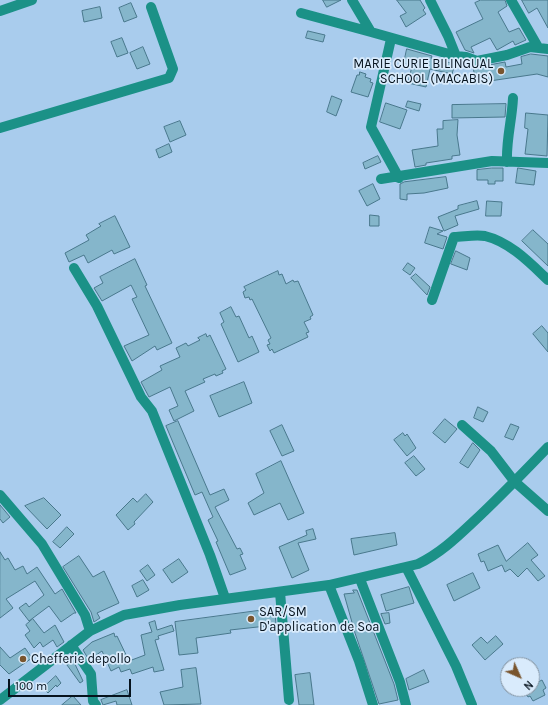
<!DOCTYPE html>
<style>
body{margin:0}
#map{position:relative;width:548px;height:705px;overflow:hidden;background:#a9cced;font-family:Karla,sans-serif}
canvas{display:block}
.north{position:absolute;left:500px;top:657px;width:40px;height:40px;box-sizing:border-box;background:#d9ebfc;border:1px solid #8595a3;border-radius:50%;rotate:135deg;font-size:11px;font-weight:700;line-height:16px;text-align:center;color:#06131e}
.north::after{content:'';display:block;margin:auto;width:14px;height:18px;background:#79552e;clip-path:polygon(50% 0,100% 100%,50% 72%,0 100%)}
.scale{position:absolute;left:8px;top:679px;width:123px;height:18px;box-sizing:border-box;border:2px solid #06131e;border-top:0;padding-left:5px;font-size:12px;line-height:14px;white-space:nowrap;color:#06131e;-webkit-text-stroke:3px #d9ebfc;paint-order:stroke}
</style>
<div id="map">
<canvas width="548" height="705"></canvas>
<div class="north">N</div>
<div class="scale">100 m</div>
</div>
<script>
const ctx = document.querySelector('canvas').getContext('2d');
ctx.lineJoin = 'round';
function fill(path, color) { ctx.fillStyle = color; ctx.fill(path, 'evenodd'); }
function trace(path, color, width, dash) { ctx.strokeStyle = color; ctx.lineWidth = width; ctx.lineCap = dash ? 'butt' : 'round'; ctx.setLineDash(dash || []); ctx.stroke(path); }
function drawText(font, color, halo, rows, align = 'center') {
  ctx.font = font + ' Karla,sans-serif'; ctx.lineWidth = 3.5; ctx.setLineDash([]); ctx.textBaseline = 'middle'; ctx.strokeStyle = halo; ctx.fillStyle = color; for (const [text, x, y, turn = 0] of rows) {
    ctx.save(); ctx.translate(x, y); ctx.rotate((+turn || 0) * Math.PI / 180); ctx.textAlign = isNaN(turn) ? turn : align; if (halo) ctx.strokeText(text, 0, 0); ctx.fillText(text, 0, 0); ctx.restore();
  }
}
const building = new Path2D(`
 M323 0H341L327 7Z
 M397 0H420L425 8 423 10 426 14 406 27 400 16 406 13Z
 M481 0H505L507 6 498 12 509 32 519 28 526 40 515 45 513 41 497 50 490 38 471 47 474 53 465 50 456 32 483 19 475 3Z
 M522 0H548V28L537 8 529 13Z
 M131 3 137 17 124 22 119 8Z
 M100 7 102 18 84 22 82 11Z
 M308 31 325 35 323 42 306 38Z
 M122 38 128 53 117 57 111 42Z
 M143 47 150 64 137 69 130 53Z
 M407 49 432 56 431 58 455 64 452 74 430 69 426 87 408 83 412 66 404 63Z
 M531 54 548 56V77L537 74 476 83 473 67H478L505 62 506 67 522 64 521 57Z
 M360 72 366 74 365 77 371 79 370 82 373 83 368 97 351 92 357 75H359Z
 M332 96 342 100 336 116 327 112Z
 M408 101 421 104 419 111 406 107Z
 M386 103 407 110 400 129 380 122Z
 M506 104 505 117 452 118V105Z
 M526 113 548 115 547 156 525 154 528 129 525 128Z
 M458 120 457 135 460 155 452 156V159L426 163V165L415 167 412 150 438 146 437 129H443V121Z
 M180 121 186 135 170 142 164 127Z
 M169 144 172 152 159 158 156 150Z
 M378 156 381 162 365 169 363 163Z
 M492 168H503V181H495V184H488V180H477V170Z
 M518 168 536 171 534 185 516 183Z
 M446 177 448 188 424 193 407 194V200L400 199V184L404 182Z
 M373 184 380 199 367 206 359 191Z
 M477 201 479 209 455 216 458 225 444 231 438 217 458 209V206Z
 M487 201 502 202 501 216H486Z
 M370 215 379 216V226H370Z
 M115 216 130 247 114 254 112 250 88 263 84 255 69 262 65 253 89 240 86 235 101 226 99 224Z
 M430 227 443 231 437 234 447 237 443 249 425 243Z
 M533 230 548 244V266L522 241Z
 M456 251 470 258 467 270 451 264Z
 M135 259 147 285 145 286 172 343 157 350 155 346 132 361 124 346 149 335 132 299 137 297 131 285 102 301 94 288 103 283 100 277Z
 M408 263 415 268 410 275 403 270Z
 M278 271 279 275 282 274 286 284 293 280 294 282 298 281 313 315 310 317 311 319 304 322 309 332 306 333 308 337 274 353 272 349 270 351 267 345 270 344 268 340 271 338 252 299 250 300 249 297 245 298 243 292 246 290 244 287Z
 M416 274 430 287 427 295 411 278Z
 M231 307 236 317 239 316 249 338 252 336 259 352 238 362 221 324 224 322 220 313Z
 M542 326 548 333V352L533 334Z
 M206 334 207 337 210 335 226 369 222 371 223 373 216 376 215 374 203 379 205 382 185 391 194 411 174 421 169 410 178 406 170 387 149 397 141 382 162 370 160 366 180 357 176 348 186 343 188 346 200 340 198 338Z
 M244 382 252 403 219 417 210 396Z
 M478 407 488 412 483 422 474 418Z
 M445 419 457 429 445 443 433 433Z
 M178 421 210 495 224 489 229 500 215 507 237 549 240 548 243 554 240 555 246 569 230 575 216 542 218 541 208 520 213 517 202 492 195 495 166 426Z
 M511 424 519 427 513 440 505 437Z
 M282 425 294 451 282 456 270 431Z
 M403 433 405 436 407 434 416 448 407 456 394 440Z
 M473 443 480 450 468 468 460 463Z
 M414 456 425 469 416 476 405 463Z
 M281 461 304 513 288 520 280 503 254 515 248 503 264 493 256 474Z
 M146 494 153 502 134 522 135 524 128 530 116 515 133 498 137 502Z
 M44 498 61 515 47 529 25 506Z
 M0 505 10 517 3 523 0 519Z
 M67 527 74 534 60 548 53 542Z
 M313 529 316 539 298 543 309 570 292 578 279 547 307 535 306 531Z
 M395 533 397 545 354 555 351 539Z
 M528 543 538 555 531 560 545 576 538 581 527 568 518 577 510 569 505 572 502 565 488 571 484 561 481 562 478 554 498 545 506 561Z
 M0 552 5 560 8 558 15 570 23 566 27 574 37 567 55 594 62 589 76 613H74L61 622 49 606 29 621 19 608 26 603 29 607 44 595 35 581 6 599 13 608 0 618Z
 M79 556 93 577 104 571 119 603 97 613 100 618 94 622 91 612 63 567Z
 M179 559 188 572 172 583 163 570Z
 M148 565 155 575 147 581 140 571Z
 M473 573 480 588 454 601 447 585Z
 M143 580 149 590 137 597 132 586Z
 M409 587 414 603 386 611 381 595Z
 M353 590H357L394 684 398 700 379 704 355 633 344 594 354 593Z
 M265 610V614L275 612 276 625 230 630 231 633 196 638 198 653 179 655 175 622Z
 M389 613 390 623 385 624 381 614Z
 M33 619 44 633 55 625 64 642 57 647 53 640 43 647 40 642 34 648 25 635 30 631 26 625Z
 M155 621 157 630 172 625 174 631 158 636 159 639 155 640 164 670 154 672 153 667 132 674 130 669 121 672 119 667 111 671 102 651 89 660 83 650 92 642 114 633 115 637 117 636 129 661 145 655 141 635 152 632 149 623Z
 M496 636 503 644 485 660 472 645 481 637 487 643Z
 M0 647 10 658 25 648 32 658 9 674 0 665Z
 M73 660 83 681 80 683 67 665Z
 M196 668 201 704 164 705 160 692 183 687 181 670Z
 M424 670 429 682 409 690 406 679Z
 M532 671 538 682 542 680 546 688 543 690 545 695 533 701 530 696 528 697 524 689H532Z
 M310 673 314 705H299L295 675Z
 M56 676 61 683 57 687 56 685 48 693 43 688Z
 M127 690 132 705H117L116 701 103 705 101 700Z
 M73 696 81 705H62Z`);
fill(building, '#85b6cb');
trace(building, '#49788c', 1);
trace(new Path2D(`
 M352 0 371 32 456 56
 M430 0 448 36 456 56 466 57 477 61 507 55 530 47 548 49
 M511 0 538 47
 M0 11 32 0
 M301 13 371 32
 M391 39 371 127 399 178
 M0 128 169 78 173 69 151 7
 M507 162C506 140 512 120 513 98
 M381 179 492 161 548 163
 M74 268 97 306 141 397 152 411 210 555 225 598
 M432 300 454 237C463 237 475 234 485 236 510 242 530 263 548 280
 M462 425 491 451 514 481 548 511
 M0 495 42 544 85 615 90 631
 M406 567 456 666 472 705
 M360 579 400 682 406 705
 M329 585 359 661 373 705
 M280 592 289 700
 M71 645 91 674 93 701 96 705
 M0 700 90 631 124 615 180 605 329 585 418 564C439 554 455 539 472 523 498 499 523 473 548 447`), '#1b9187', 10);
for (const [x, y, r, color] of [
 [501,71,4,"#79552e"],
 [251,619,4,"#79552e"],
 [23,659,4,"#79552e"]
]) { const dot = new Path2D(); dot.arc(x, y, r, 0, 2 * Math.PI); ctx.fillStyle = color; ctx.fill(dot); trace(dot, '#d9ebfc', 1.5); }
drawText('13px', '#06131e', '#d9ebfc', [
 ["MARIE CURIE BILINGUAL",493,64,"right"],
 ["SCHOOL (MACABIS)",493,79,"right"],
 ["SAR/SM",259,612],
 ["D'application de Soa",259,627],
 ["Chefferie depollo",31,659]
], 'left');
</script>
